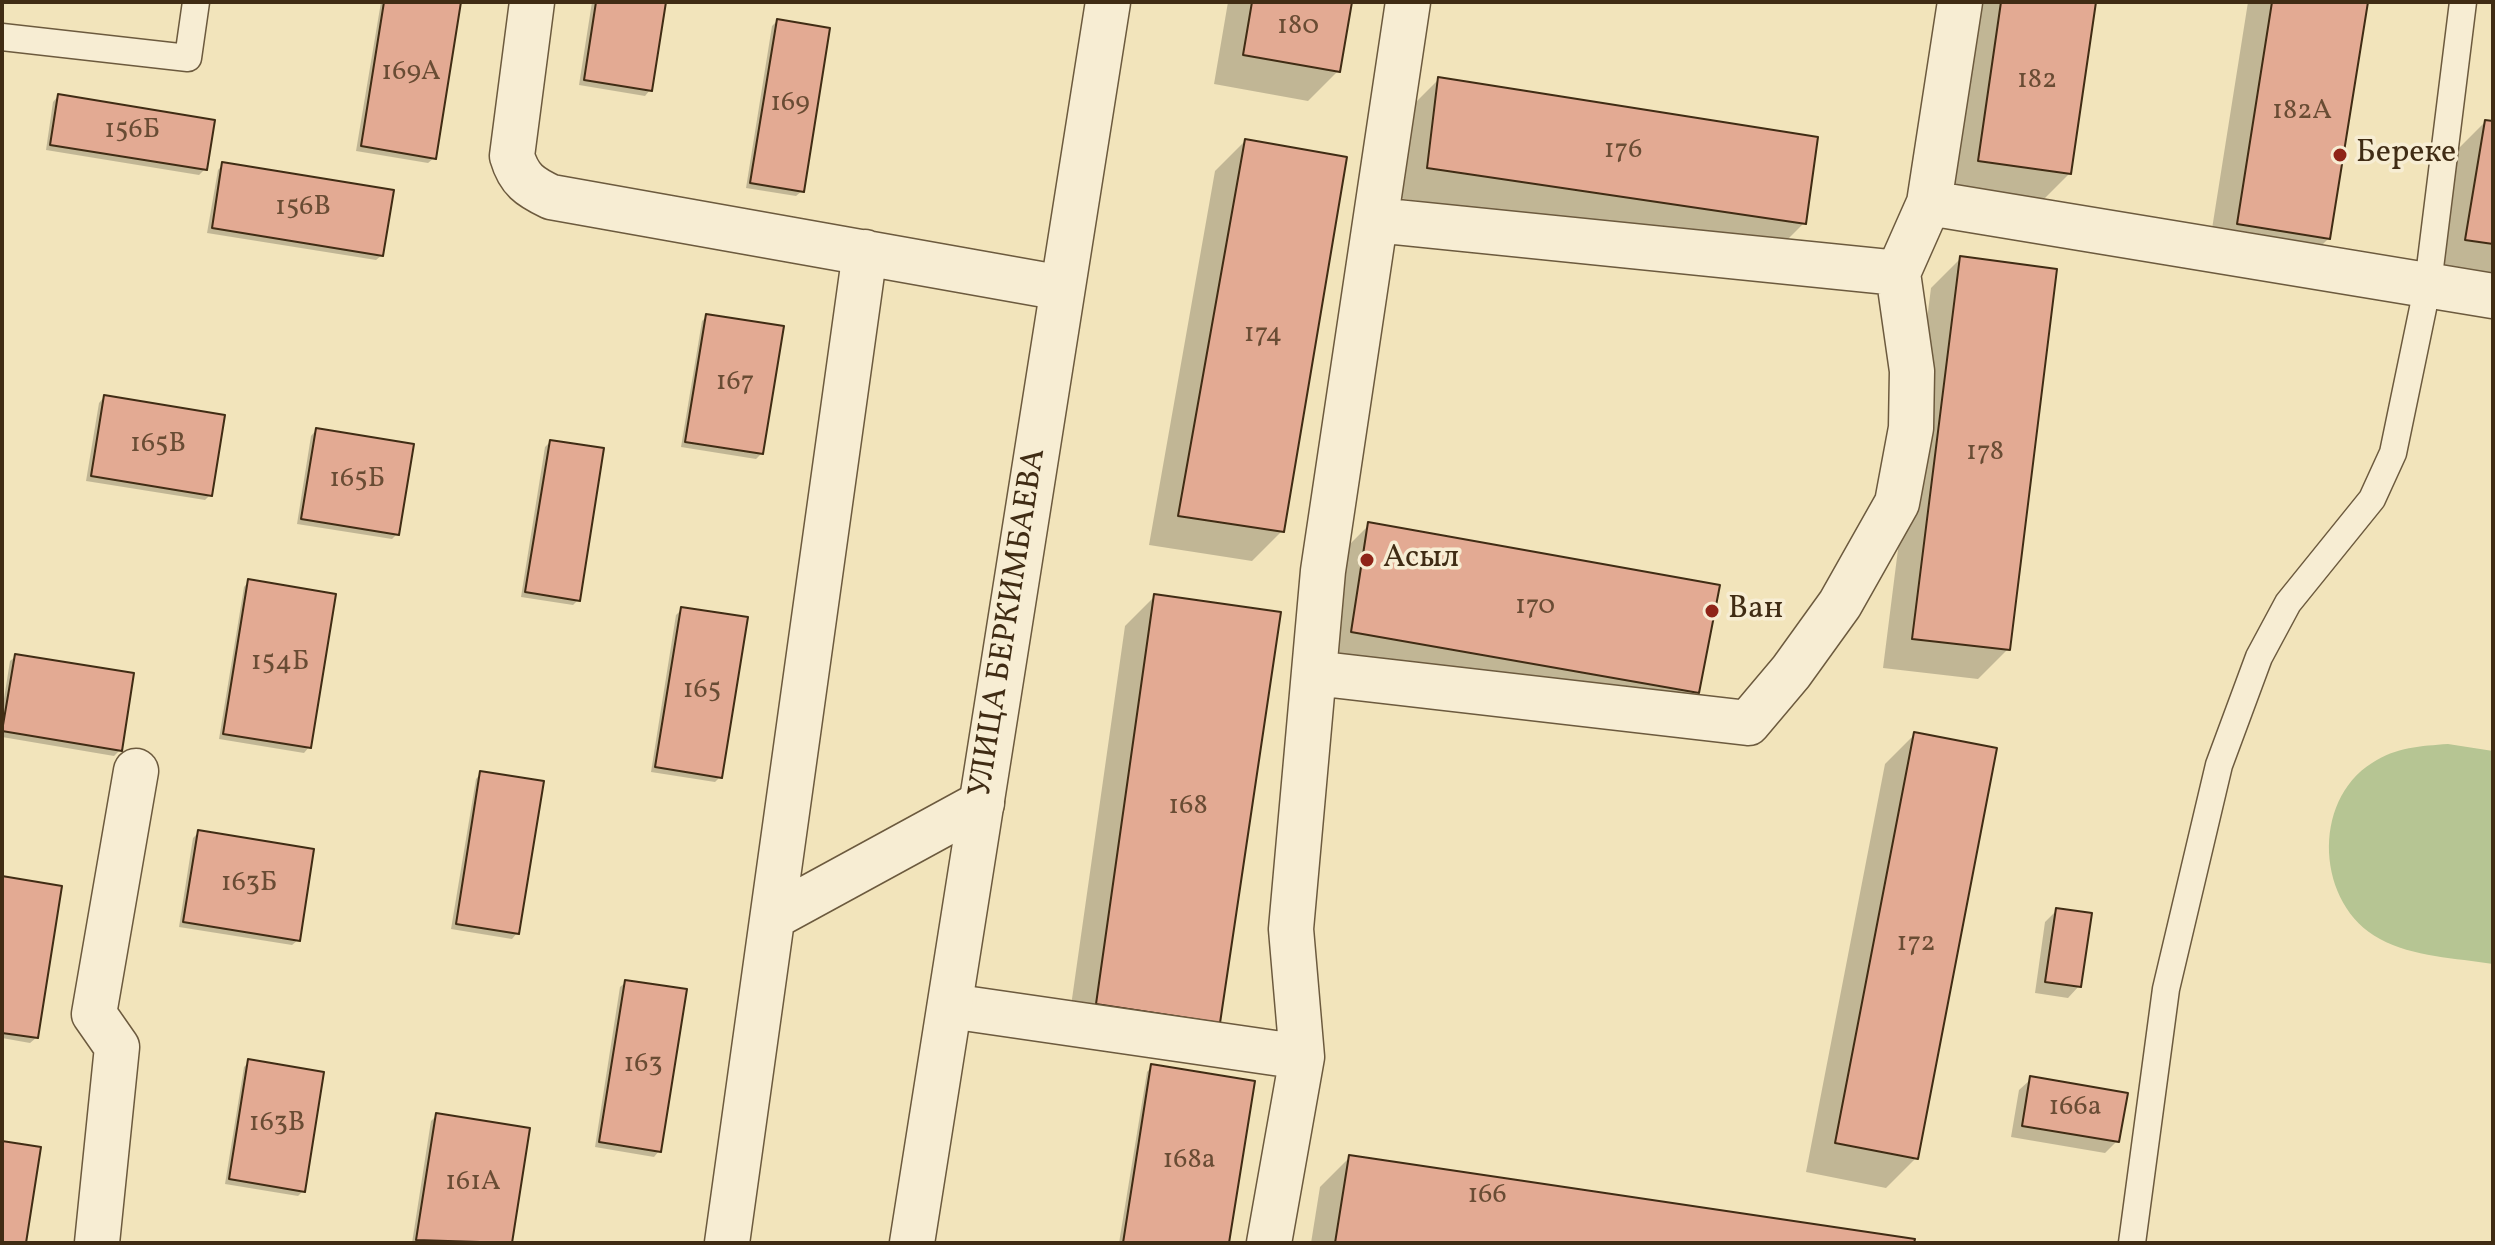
<!DOCTYPE html>
<meta charset="utf-8">
<style>
body{margin:0}
#map{position:relative;width:2495px;height:1245px;overflow:hidden;background:#f2e4bb;font-family:Vollkorn,serif}
canvas{display:block}
.frame{position:absolute;inset:0;border:4px solid #402c14;pointer-events:none}
</style>
<div id="map">
<canvas width="2495" height="1245"></canvas>
<div class="frame"></div>
</div>
<script>
const ctx = document.querySelector('canvas').getContext('2d');
ctx.lineJoin = 'round';
function fill(path, color) { ctx.fillStyle = color; ctx.fill(path, 'evenodd'); }
function trace(path, color, width, dash) { ctx.strokeStyle = color; ctx.lineWidth = width; ctx.lineCap = dash ? 'butt' : 'round'; ctx.setLineDash(dash || []); ctx.stroke(path); }
function drawText(font, color, halo, rows, align = 'center') {
  ctx.font = font + ' Vollkorn,serif'; ctx.lineWidth = 7; ctx.setLineDash([]); ctx.textBaseline = 'middle'; ctx.strokeStyle = halo; ctx.fillStyle = color; for (const [text, x, y, turn = 0] of rows) {
    ctx.save(); ctx.translate(x, y); ctx.rotate((+turn || 0) * Math.PI / 180); ctx.textAlign = isNaN(turn) ? turn : align; if (halo) ctx.strokeText(text, 0, 0); ctx.fillText(text, 0, 0); ctx.restore();
  }
}
fill(new Path2D(`
 M2448 744 2493 751V964C2456 958 2413 957 2380 939 2316 905 2311 801 2372 763 2396 747 2421 746 2448 744Z`), '#b6c593');
fill(new Path2D(`
 M381 2H459L434 158 428 163 356 151Z
 M592 2H664L650 90 645 96 579 85Z
 M1228 2H1350L1338 71 1308 101 1214 84Z
 M1977 2H2094L2070 173 2040 203 1949 191Z
 M2248 2H2366L2329 238 2299 268 2208 254Z
 M777 21 802 191 796 196 746 188 772 26Z
 M1439 79 1804 223 1774 253 1398 198 1409 109Z
 M58 96 205 169 199 175 46 150 53 102Z
 M2485 122 2493 123V279L2437 269 2455 152Z
 M1245 141 1282 531 1252 561 1149 545 1215 171Z
 M223 164 382 255 376 260 207 233 218 170Z
 M1961 258 2008 649 1978 679 1883 668 1931 288Z
 M707 316 762 453 756 459 681 447 702 321Z
 M104 397 210 495 205 500 86 481 99 403Z
 M316 430 397 534 392 539 297 524 311 436Z
 M550 442 578 600 573 605 521 597 545 447Z
 M1369 525 1698 692 1668 722 1322 661 1339 555Z
 M249 581 309 747 304 753 219 739 244 587Z
 M1155 596 1218 1022 1067 1034 1125 626Z
 M682 609 720 777 715 782 651 772 676 615Z
 M16 656 120 750 114 756 2 737V711L10 661Z
 M1915 734 1916 1158 1886 1188 1806 1172 1885 764Z
 M481 773 517 933 512 939 451 929 476 779Z
 M199 832 298 940 292 945 179 927 193 838Z
 M2 878 36 1038 30 1043 2 1038Z
 M2057 910 2079 986 2068 998 2035 993 2045 922Z
 M626 982 659 1151 654 1157 595 1147 620 987Z
 M249 1062 303 1191 298 1196 225 1184 244 1067Z
 M1152 1066 1227 1243H1119L1147 1072Z
 M2031 1079 2117 1141 2105 1153 2011 1137 2019 1090Z
 M437 1115 528 1130 510 1243H412L431 1121Z
 M1350 1157 1912 1243H1311L1320 1187Z`), '#0003');
const building = new Path2D(`
 M384 2H461L436 159 361 146Z
 M596 2H666L652 91 584 80Z
 M1252 2H1352L1340 72 1243 55Z
 M2001 2H2096L2071 174 1978 161Z
 M2272 2H2368L2330 239 2237 224Z
 M777 19 830 28 804 192 750 183Z
 M1438 77 1818 137 1806 224 1427 168Z
 M58 94 215 120 207 170 50 145Z
 M2485 120 2493 121V244L2465 240Z
 M1245 139 1347 157 1284 532 1178 516Z
 M222 162 394 190 383 256 212 228Z
 M1960 256 2057 269 2010 650 1912 639Z
 M706 314 784 326 763 454 685 442Z
 M104 395 225 415 212 496 91 476Z
 M316 428 414 444 399 535 301 519Z
 M550 440 604 448 580 601 525 592Z
 M1368 522 1720 585 1699 693 1351 632Z
 M248 579 336 594 311 748 223 734Z
 M1154 594 1281 612 1220 1023 1096 1004Z
 M681 607 748 617 722 778 655 767Z
 M15 654 134 673 122 751 2 731Z
 M1914 732 1997 748 1918 1159 1835 1143Z
 M480 771 544 781 519 934 456 924Z
 M198 830 314 849 300 941 183 922Z
 M2 876 62 886 38 1038 2 1033Z
 M2056 908 2092 913 2081 987 2045 982Z
 M625 980 687 989 661 1152 599 1142Z
 M248 1059 324 1072 305 1192 229 1179Z
 M1151 1064 1255 1081 1229 1243H1123Z
 M2030 1076 2128 1093 2119 1142 2022 1126Z
 M436 1113 530 1128 512 1243 416 1240Z
 M2 1141 41 1147 26 1243H2Z
 M1349 1155 1915 1239 1914 1243H1335Z`);
fill(building, '#e3aa93');
trace(building, '#402c14', 2);
const service = new Path2D(`
 M2 37 188 58 196 2
 M2132 1243 2166 989 2219 765 2259 657 2288 603 2372 499 2393 453 2428 284 2463 2`);
const minor = new Path2D(`
 M532 2 512 156C519 180 530 187 551 197L1062 288
 M1929 203 2493 296
 M1376 220 1898 273 1929 203 1960 2
 M1314 673 1748 723 1791 672 1840 604 1897 503 1911 428 1912 371 1898 273
 M773 917 982 803
 M950 1006 1302 1057
 M97 1243 117 1047 94 1014 136 771
 M727 1243 865 252
 M1269 1243 1302 1057 1291 929 1323 571 1408 2`);
const tertiary = new Path2D(`
 M912 1243 1108 2`);
trace(service, '#6c5a3e', 29);
trace(minor, '#6c5a3e', 47);
trace(tertiary, '#6c5a3e', 47);
trace(service, '#f7edd3', 26);
trace(minor, '#f7edd3', 44);
trace(tertiary, '#f7edd3', 44);
for (const [x, y, r, color] of [
 [2340,155,8,"#8f2418"],
 [1367,560,8,"#8f2418"],
 [1712,611,8,"#8f2418"]
]) { const dot = new Path2D(); dot.arc(x, y, r, 0, 2 * Math.PI); ctx.fillStyle = color; ctx.fill(dot); trace(dot, '#f7edd3', 3); }
drawText('28px', '#694c34', null, [
 ["180",1298,28],
 ["169А",411,74],
 ["182",2037,82],
 ["169",790,105],
 ["182А",2302,113],
 ["156Б",132,132],
 ["176",1623,152],
 ["156В",303,209],
 ["174",1263,336],
 ["167",735,384],
 ["165В",158,446],
 ["178",1985,454],
 ["165Б",357,481],
 ["170",1535,608],
 ["154Б",280,664],
 ["165",702,692],
 ["168",1188,808],
 ["163Б",249,885],
 ["172",1916,945],
 ["163",643,1066],
 ["166а",2075,1109],
 ["163В",277,1125],
 ["168а",1189,1162],
 ["161А",473,1184],
 ["166",1487,1197]
]);
drawText('32px', '#402c14', '#f7edd3', [
 ["Береке",2356,155],
 ["Асыл",1383,560],
 ["Ван",1728,611]
], 'left');
drawText('32px', '#402c14', '#f7edd3', [
 ["УЛИЦА БЕРКИМБАЕВА",1010,623,-81]
]);
</script>
